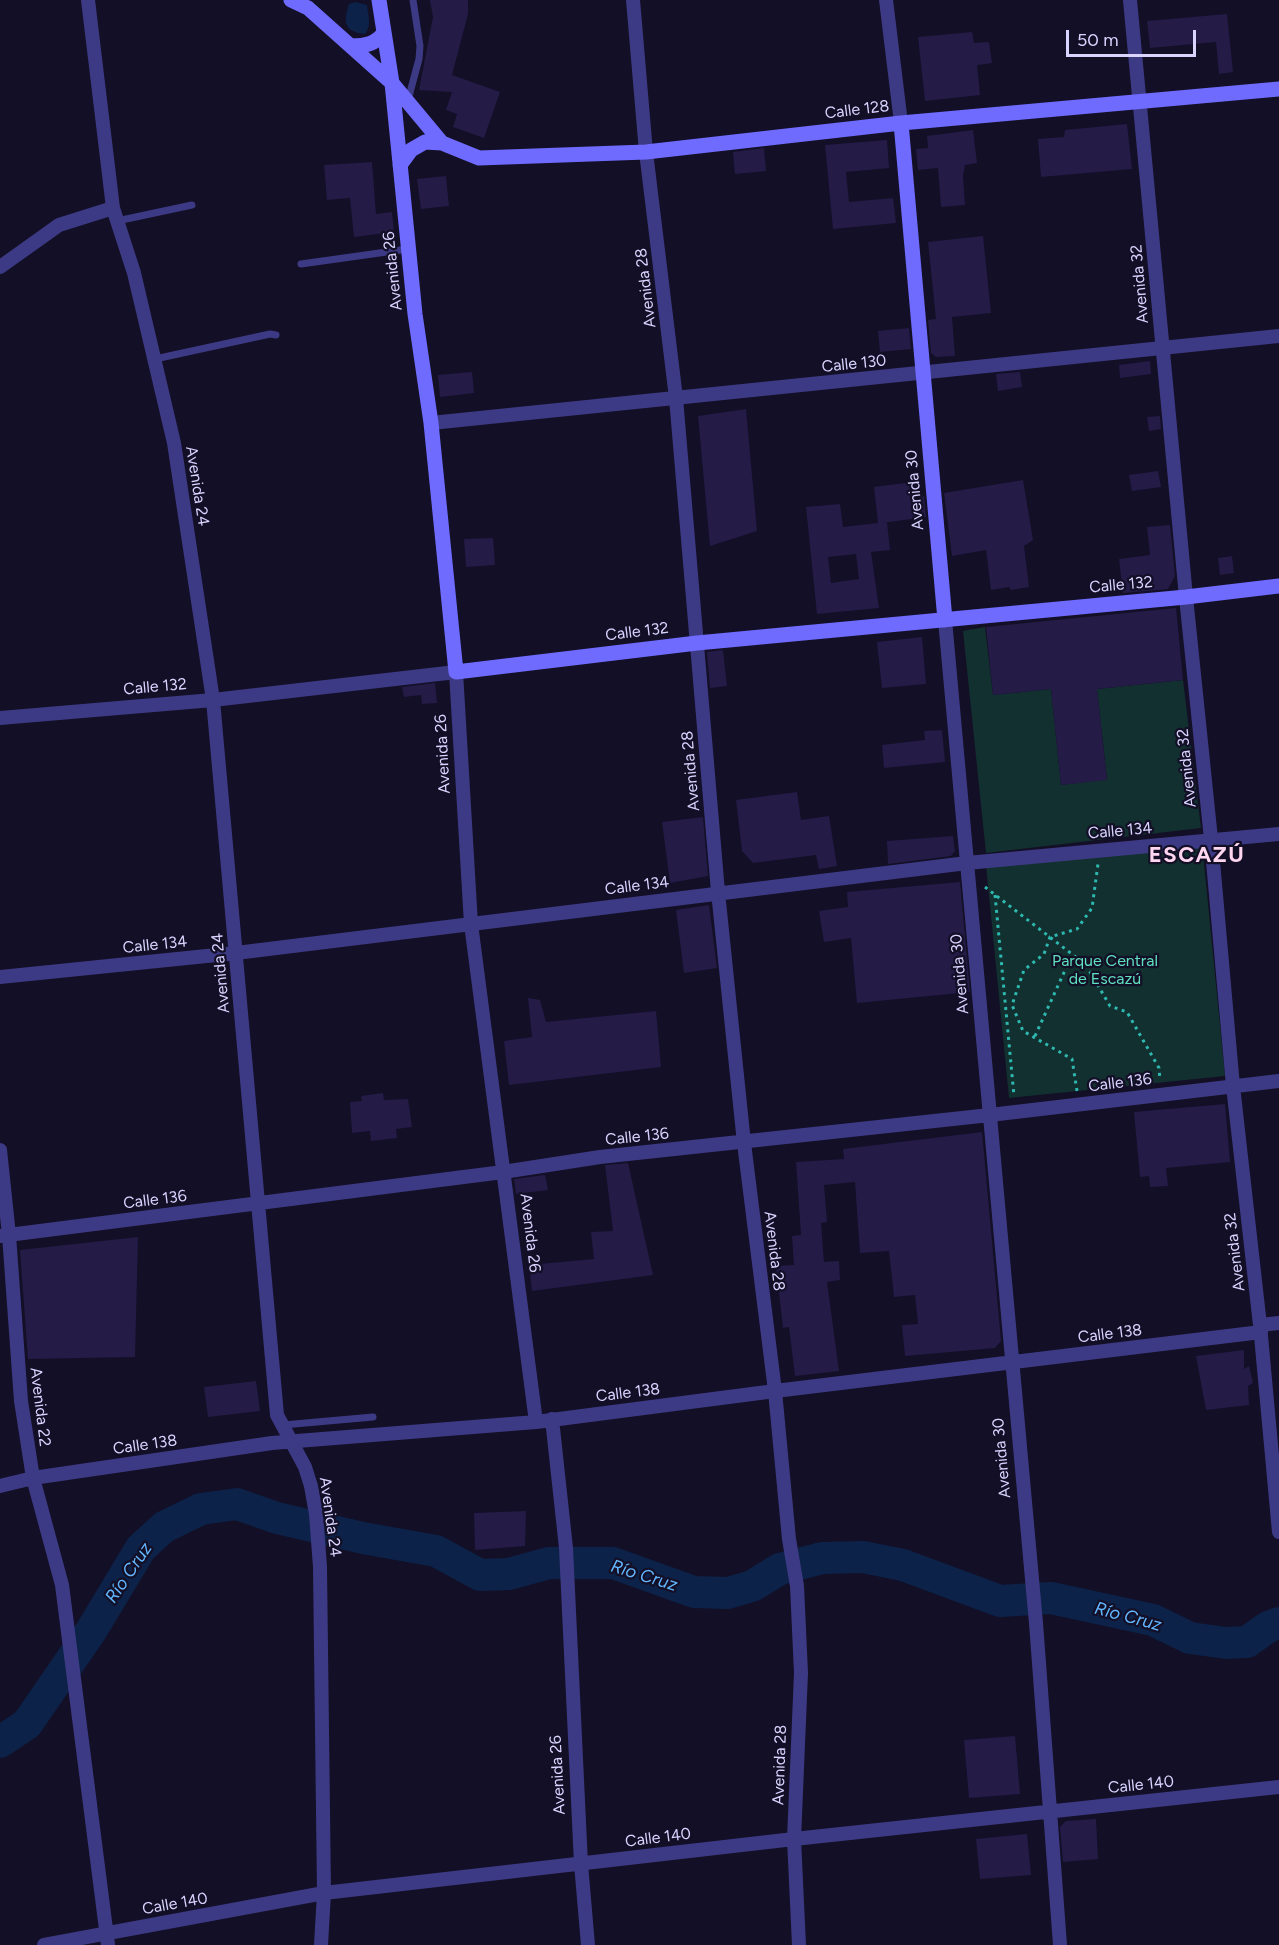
<!DOCTYPE html>
<meta charset="utf-8">
<style>
body{margin:0}
#map{position:relative;width:1279px;height:1945px;overflow:hidden;background:#130f26;font-family:Figtree,sans-serif}
canvas{display:block}
.scale{position:absolute;left:1066px;top:30px;width:130px;height:27px;box-sizing:border-box;border:3px solid #d9d4ff;border-top:0;padding-left:8px;font-size:18px;line-height:21px;white-space:nowrap;color:#d9d4ff;-webkit-text-stroke:4px #130f26;paint-order:stroke}
</style>
<div id="map">
<canvas width="1279" height="1945"></canvas>
<div class="scale">50 m</div>
</div>
<script>
const ctx = document.querySelector('canvas').getContext('2d');
ctx.lineJoin = 'round';
function fill(path, color) { ctx.fillStyle = color; ctx.fill(path, 'evenodd'); }
function trace(path, color, width, dash) { ctx.strokeStyle = color; ctx.lineWidth = width; ctx.lineCap = dash ? 'butt' : 'round'; ctx.setLineDash(dash || []); ctx.stroke(path); }
function drawText(font, color, halo, rows, align = 'center') {
  ctx.font = font + ' Figtree,sans-serif'; ctx.lineWidth = 4.5; ctx.setLineDash([]); ctx.textBaseline = 'middle'; ctx.strokeStyle = halo; ctx.fillStyle = color; for (const [text, x, y, turn = 0] of rows) {
    ctx.save(); ctx.translate(x, y); ctx.rotate((+turn || 0) * Math.PI / 180); ctx.textAlign = isNaN(turn) ? turn : align; if (halo) ctx.strokeText(text, 0, 0); ctx.fillText(text, 0, 0); ctx.restore();
  }
}
fill(new Path2D(`
 M985 627 993 695 1051 689 1061 785 1107 779 1097 689 1183 680 1201 828 986 853 963 631Z
 M1202 843 1225 1076 1009 1098 986 865Z`), '#12302f');
fill(new Path2D(`
 M355 2 367 5C368 14 372 26 365 34 344 32 343 22 349 4Z`), '#0c2248');
trace(new Path2D(`
 M0 1742 27 1724 91 1631 141 1548 164 1527 201 1509 237 1504 277 1518 363 1538 436 1551 480 1575 509 1574 549 1563H613L694 1592 728 1593 752 1586 780 1569 822 1558 863 1557 903 1565 1000 1601 1051 1598 1153 1620 1190 1638 1226 1643 1247 1642 1268 1627 1279 1623`), '#0c2248', 32);
fill(new Path2D(`
 M430 0H468V14L452 75 500 92 484 138 453 127 457 114 446 110 452 92 419 90 433 17Z
 M1227 14 1233 72 1219 74 1216 42 1150 48 1147 21Z
 M972 32 974 43 989 42 992 63 977 65 980 95 925 101 918 37Z
 M1127 124 1132 169 1041 177 1038 139 1064 137 1065 130Z
 M973 130 977 163 965 165 963 176 965 205 941 207 938 168 918 170 916 149 928 148 927 136Z
 M887 140 889 168 846 172 849 202 893 198 896 223 833 229 825 145Z
 M764 148 766 171 735 174 733 152Z
 M372 162 376 214 392 212 394 232 354 237 350 198 327 200 324 165Z
 M446 176 449 206 421 209 417 179Z
 M983 236 991 313 952 317 955 356 936 357 931 353 928 320 936 319 928 242Z
 M909 328 911 349 880 352 878 331Z
 M1150 361 1151 374 1120 378 1119 365Z
 M472 372 474 393 440 397 438 375Z
 M1020 372 1022 387 998 391 996 374Z
 M746 409 757 531 710 546 698 416Z
 M1160 416 1161 429 1149 431 1147 417Z
 M1158 471 1161 487 1132 491 1129 475Z
 M1023 480 1033 540 1024 546 1029 587 1011 590 1009 587 991 590 986 550 952 556 944 493Z
 M920 481 922 497 924 496 926 517 882 523 887 522 890 550 871 552 879 608 817 614 806 507 840 504 843 527 878 523 874 487ZM856 554 859 579 831 583 828 557Z
 M1170 525 1175 576 1168 589 1123 593 1119 559 1150 555 1147 527Z
 M493 538 495 565 466 567 464 539Z
 M1232 556 1234 573 1220 575 1218 558Z
 M1176 608 1183 680 1097 689 1107 780 1061 785 1051 689 993 695 986 627Z
 M922 637 926 684 882 688 877 642Z
 M723 650 727 686 710 688 707 652Z
 M435 683 437 703 422 704 421 695 404 697 402 687Z
 M942 730 945 762 884 768 882 745 925 740 924 731Z
 M797 792 801 820 829 816 837 866 819 869 816 855 753 863 742 851 736 800Z
 M703 817 708 876 670 883 662 822Z
 M953 836 955 851 951 856 888 864 887 841Z
 M960 882 970 992 857 1003 851 938 824 942 819 911 848 907 847 892Z
 M709 905 717 968 684 973 676 910Z
 M528 998 540 1000 546 1022 656 1011 661 1067 509 1085 504 1041 532 1037Z
 M383 1093 384 1100 408 1099 412 1127 396 1129 397 1138 371 1141 370 1131 352 1133 350 1102 362 1101 361 1096Z
 M1225 1104 1230 1162 1166 1168 1168 1186 1150 1187 1149 1176 1140 1177 1134 1112Z
 M982 1132 1001 1341 995 1348 905 1356 902 1325 918 1324 915 1295 894 1297 889 1251 860 1253 855 1182 824 1185 827 1222 821 1223 824 1262 839 1261 840 1280 827 1282 839 1371 795 1376 789 1327 783 1328 776 1266 794 1265 792 1236 801 1235 796 1162 844 1159 843 1149Z
 M628 1163 653 1275 532 1291 529 1265 594 1259 591 1232 613 1231 605 1165Z
 M545 1175 548 1190 516 1194 514 1179Z
 M138 1237 135 1357 28 1359 20 1250Z
 M1244 1350V1369L1249 1366 1253 1383 1248 1386 1249 1405 1206 1410 1196 1356Z
 M256 1381 260 1411 208 1417 204 1387Z
 M526 1511 525 1546 475 1550 474 1513Z
 M1015 1736 1020 1794 969 1798 964 1740Z
 M1096 1819 1098 1859 1063 1862 1060 1827 1066 1821Z
 M1027 1834 1031 1875 980 1879 976 1839Z`), '#241b47');
trace(new Path2D(`
 M985 887 1086 965 1110 1006 1127 1012 1159 1068 1160 1080
 M995 895 1014 1096
 M1035 1036 1072 955
 M1077 1091 1072 1059 1023 1031 1012 1005 1024 970 1044 954 1050 937 1077 929 1092 908 1098 864`), '#2fb8b0', 3, [3, 4.5]);
trace(new Path2D(`
 M408 100 419 59 420 46 413 0
 M117 221 192 205
 M301 264 408 249
 M155 359 270 334 276 335
 M283 1425 373 1417`), '#3d3a85', 7);
trace(new Path2D(`
 M88 0 113 208 134 273 174 443 213 700 277 1415 305 1467 311 1486 316 1514 320 1567 324 1893 321 1945
 M633 0 646 152 676 398 718 892 744 1143 775 1391 789 1539 797 1586 801 1673 794 1839 799 1945
 M886 0 901 123
 M1130 0 1186 597 1211 839 1233 1086 1260 1325 1279 1532
 M0 267 59 225 113 208
 M431 423 1279 336
 M945 620 1036 1623 1060 1945
 M0 718 213 700 456 672 471 924 536 1422
 M0 977 236 953 967 863 1279 834
 M0 1150 9 1235 21 1401 33 1478 62 1585 108 1945
 M0 1236 503 1172 600 1157 990 1115 1279 1081
 M1260 1325 1279 1323
 M552 1419 566 1548 581 1864 588 1945
 M0 1486 33 1478 272 1443 536 1422 775 1391 1261 1332
 M44 1945 324 1893 794 1839 1279 1787`), '#3d3a85', 14);
trace(new Path2D(`
 M291 0 308 8 392 83 442 143
 M379 0 392 83 415 314 431 423 456 672 697 643 1186 597 1279 586
 M351 46C366 46 375 44 384 33
 M901 123 945 620
 M400 165 411 150 425 142 442 143 479 158 646 152 901 123 1279 89`), '#6f6bff', 15);
drawText('16px', '#d9d4ff', '#130f26', [
 ["Calle 128",857,110,-7],
 ["Avenida 26",393,271,-96],
 ["Avenida 32",1140,284,-95],
 ["Avenida 28",646,288,-97],
 ["Calle 130",854,364,-6],
 ["Avenida 24",197,486,81],
 ["Avenida 30",915,490,-95],
 ["Calle 132",1121,585,-5],
 ["Calle 132",637,632,-7],
 ["Calle 132",155,687,-5],
 ["Avenida 26",443,754,-93],
 ["Avenida 32",1187,768,-96],
 ["Avenida 28",691,771,-95],
 ["Calle 134",1120,831,-5],
 ["Calle 134",637,886,-7],
 ["Calle 134",155,945,-6],
 ["Avenida 24",221,973,-95],
 ["Avenida 30",960,974,-95],
 ["Calle 136",1120,1083,-7],
 ["Calle 136",637,1137,-6],
 ["Calle 136",155,1200,-7],
 ["Avenida 26",530,1233,83],
 ["Avenida 28",774,1251,83],
 ["Avenida 32",1235,1252,-97],
 ["Calle 138",1110,1334,-7],
 ["Calle 138",628,1393,-7],
 ["Avenida 22",40,1407,83],
 ["Calle 138",145,1445,-8],
 ["Avenida 30",1002,1458,-95],
 ["Avenida 24",330,1517,82],
 ["Avenida 28",780,1765,-88],
 ["Avenida 26",558,1775,-93],
 ["Calle 140",1141,1785,-6],
 ["Calle 140",658,1838,-7],
 ["Calle 140",175,1904,-10]
]);
drawText('16px', '#5fe0c0', '#130f26', [
 ["Parque Central",1105,961],
 ["de Escazú",1105,979]
]);
drawText('italic 18px', '#62b6ff', '#130f26', [
 ["Río Cruz",129,1573,-56],
 ["Río Cruz",644,1576,17],
 ["Río Cruz",1128,1617,15]
]);
ctx.letterSpacing = '1.5px';
drawText('bold 22px', '#ffd6f0', '#130f26', [
 ["ESCAZÚ",1197,856]
]);
ctx.letterSpacing = '0px';
</script>
